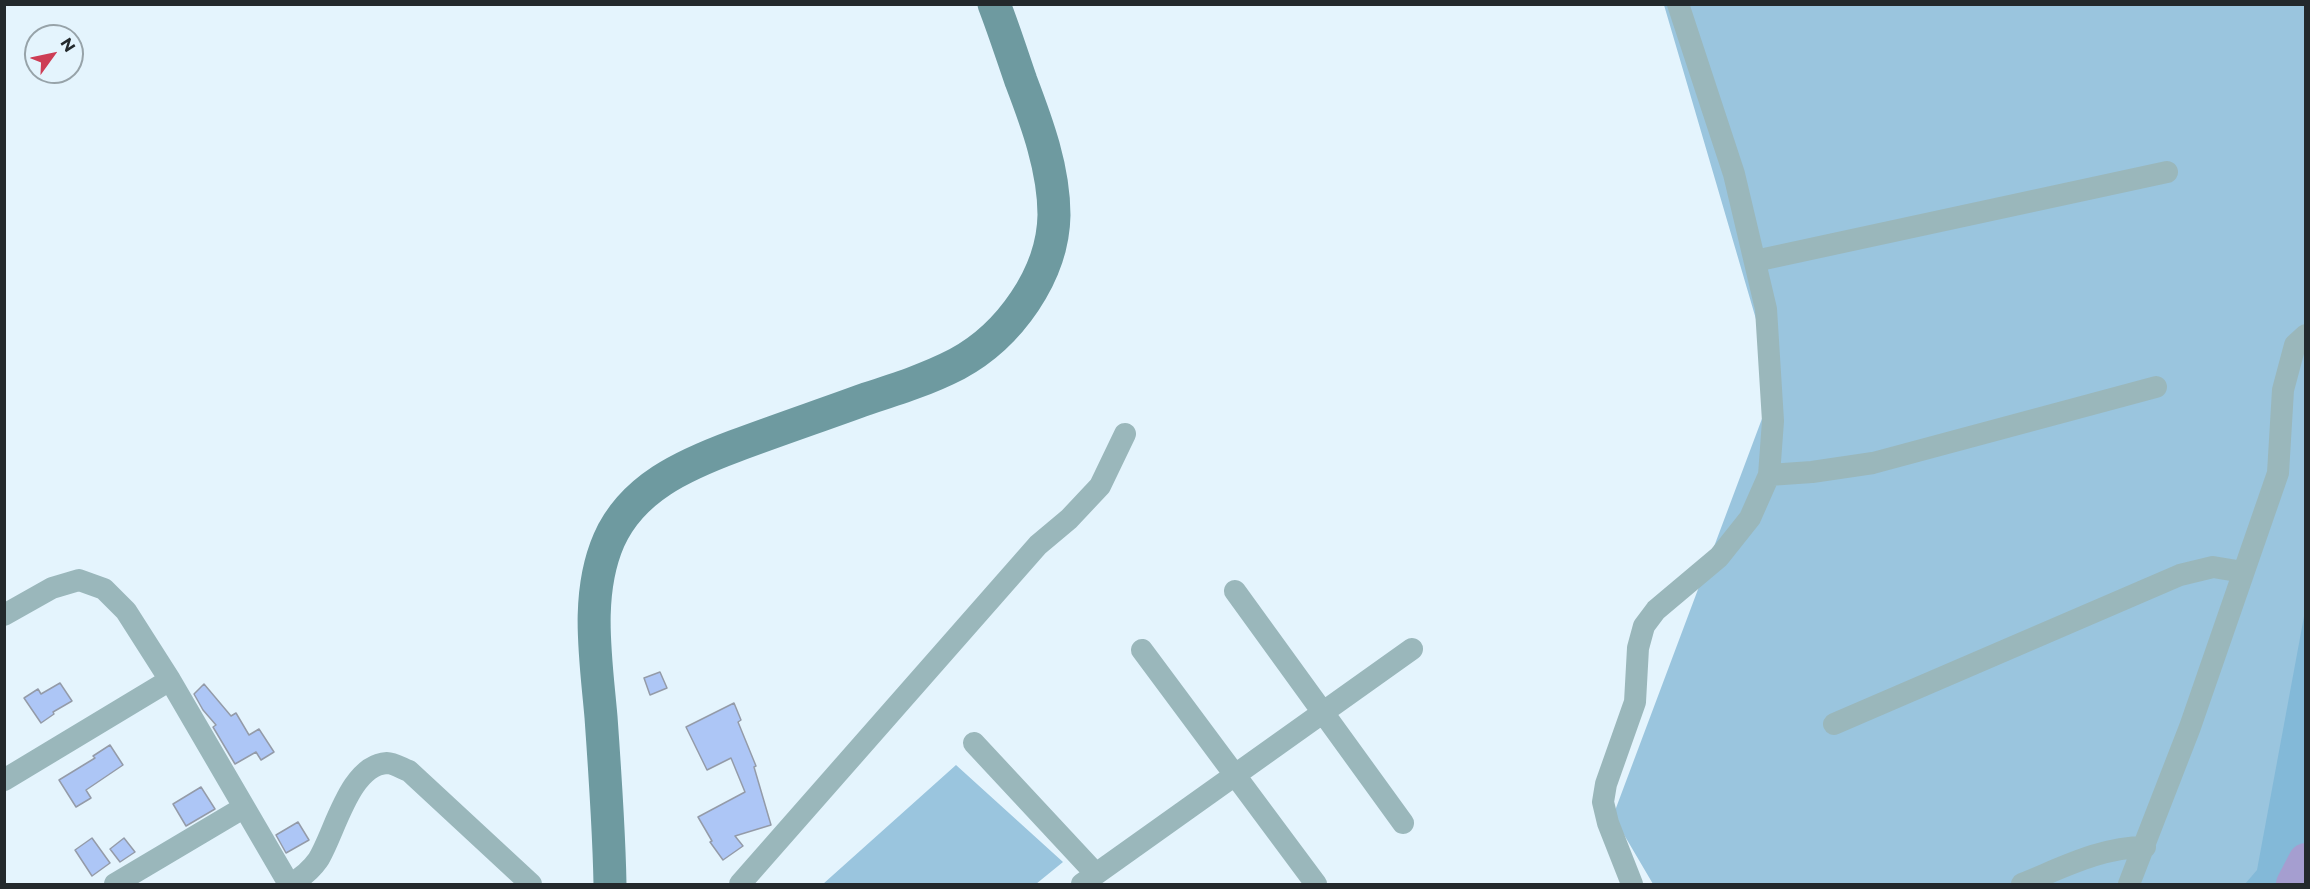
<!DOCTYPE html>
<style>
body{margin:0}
#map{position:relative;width:2310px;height:889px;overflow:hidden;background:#e4f4fd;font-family:Montserrat,sans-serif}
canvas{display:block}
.frame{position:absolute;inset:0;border:6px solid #23292c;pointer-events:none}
.north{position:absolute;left:24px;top:24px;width:60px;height:60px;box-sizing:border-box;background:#e4f4fd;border:2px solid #97a3a9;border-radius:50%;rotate:57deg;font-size:16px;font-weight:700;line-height:24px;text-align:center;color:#23292c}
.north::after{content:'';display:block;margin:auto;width:21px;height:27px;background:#cd3d55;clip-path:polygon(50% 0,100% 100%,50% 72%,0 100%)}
</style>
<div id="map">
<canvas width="2310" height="889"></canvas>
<div class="frame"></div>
<div class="north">N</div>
</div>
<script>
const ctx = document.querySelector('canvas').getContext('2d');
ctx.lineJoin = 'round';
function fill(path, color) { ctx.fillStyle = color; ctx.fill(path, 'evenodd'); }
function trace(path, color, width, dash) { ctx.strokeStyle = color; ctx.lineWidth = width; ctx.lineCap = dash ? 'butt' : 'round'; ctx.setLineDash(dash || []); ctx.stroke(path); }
fill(new Path2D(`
 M1664 5H2305V884H1653L1613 816 1775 384Z
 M956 765 1063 862 1036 884H823Z`), '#9ac5de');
fill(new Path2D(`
 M2305 611V884H2245L2257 870Z`), '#83b9d8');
trace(new Path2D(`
 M2294 884 2306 861`), '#a59ed0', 36);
const building = new Path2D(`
 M660 672 667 688 650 695 644 678Z
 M60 683 72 701 53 712 54 714 41 723 24 698 38 689 41 694Z
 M204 684 231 716 236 713 249 735 259 729 274 752 261 760 256 752 235 764 213 727 216 725 203 710 194 694Z
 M734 703 741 720 738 722 756 766 754 767 771 825 735 836 743 846 723 860 710 842 712 841 698 817 745 792 731 758 707 770 686 727Z
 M110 745 123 765 86 790 91 798 76 807 59 780 95 758 93 756Z
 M201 787 215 809 186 826 173 804Z
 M298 822 309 840 286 853 276 835Z
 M92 838 110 863 92 876 75 850Z
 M124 838 135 852 120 862 110 849Z`);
fill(building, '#adc6f6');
trace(building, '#949ba8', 1.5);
trace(new Path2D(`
 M1755 261 2167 172
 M1769 475 1812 472 1873 463 2156 387
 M1235 591 1403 823
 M4 615 52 588 79 580 104 589 126 611 170 680 289 884
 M1142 650 1316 884
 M1834 724 2180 575 2213 567 2243 572
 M974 743 1096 874
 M4 780 170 680
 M115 884 243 808
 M291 884C301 878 311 870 318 860 335 833 349 765 387 763 394 763 403 769 409 771L531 884
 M740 884 1038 545 1069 519 1100 486 1125 434
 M1082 884 1412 649
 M1632 884 1608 823 1603 802 1606 784 1635 702 1638 648 1644 626 1656 610 1719 557 1750 518 1769 475 1773 421 1766 309 1734 174 1678 4
 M2022 884C2062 868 2101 847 2145 847
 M2129 884 2190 727 2278 473 2283 390 2295 345 2306 335`), '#9ab7bb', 22);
trace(new Path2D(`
 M610 884C609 829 605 773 601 717 596 659 585 595 609 540 632 488 684 465 735 446 778 430 822 415 866 399 897 389 928 379 957 364 1009 336 1053 275 1054 215 1054 169 1037 123 1021 81 1012 55 1004 30 994 4`), '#6e9aa0', 33);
</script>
